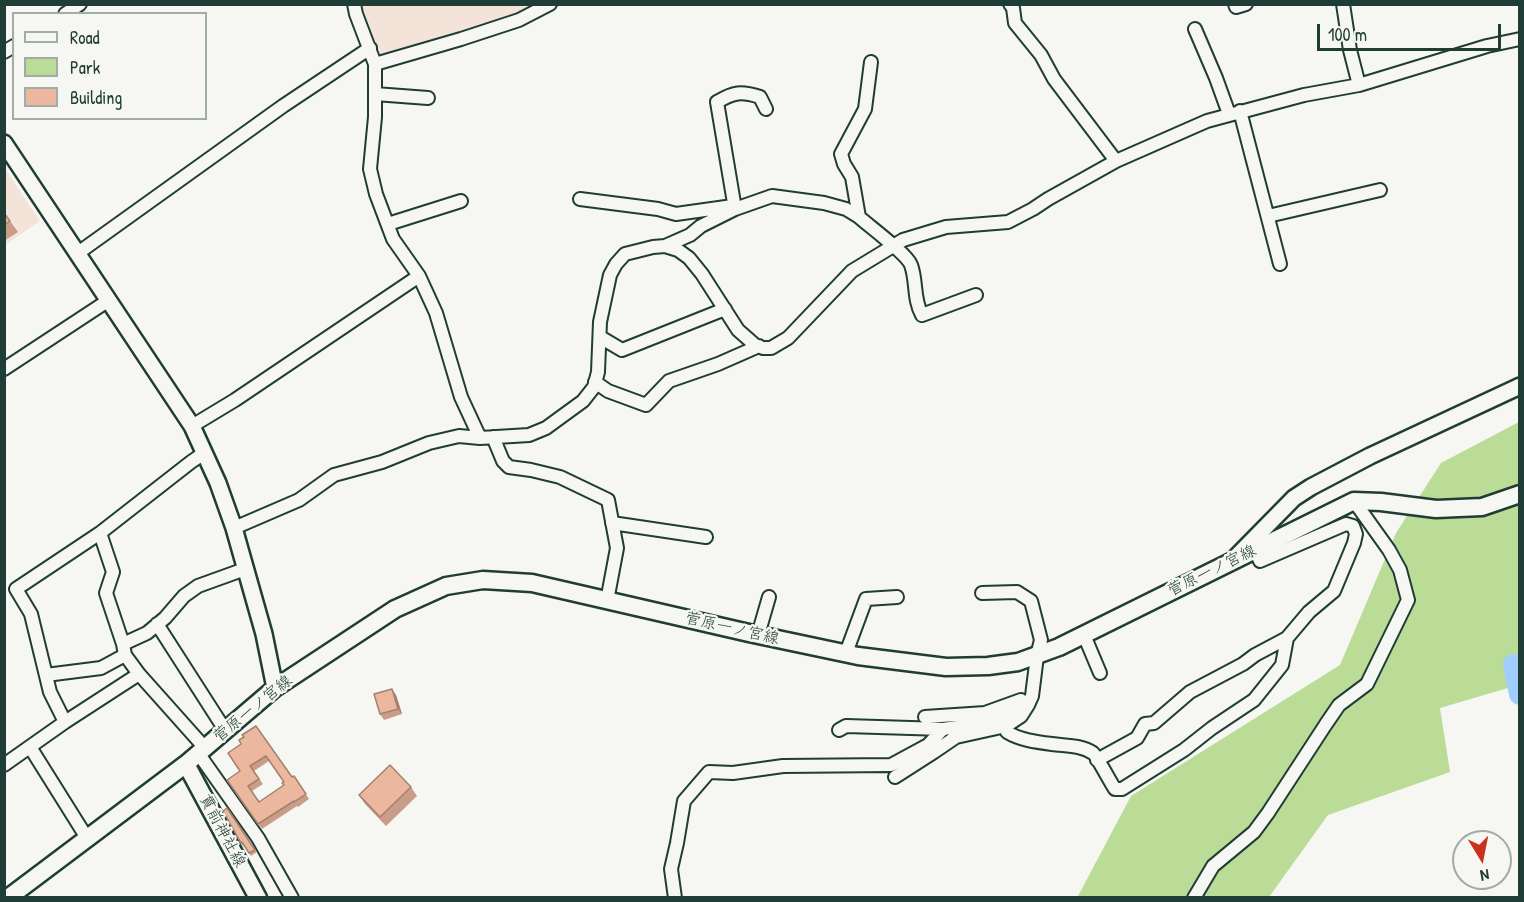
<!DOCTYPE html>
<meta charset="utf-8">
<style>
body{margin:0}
#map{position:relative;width:1524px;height:902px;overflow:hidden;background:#f6f6f2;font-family:"Patrick Hand",sans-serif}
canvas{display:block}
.frame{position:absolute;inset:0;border:6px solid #1f3d34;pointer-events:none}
.legend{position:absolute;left:12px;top:12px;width:195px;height:108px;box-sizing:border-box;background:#f6f6f2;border:2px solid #a0aca6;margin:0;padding:8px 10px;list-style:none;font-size:18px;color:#1f3d34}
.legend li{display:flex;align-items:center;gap:12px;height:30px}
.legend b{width:30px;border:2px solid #a0aca6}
.north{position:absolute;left:1452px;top:830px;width:60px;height:60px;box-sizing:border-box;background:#f6f6f2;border:2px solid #a0aca6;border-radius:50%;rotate:170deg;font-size:16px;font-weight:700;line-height:24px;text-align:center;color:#1f3d34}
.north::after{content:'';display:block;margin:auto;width:21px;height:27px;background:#c8321e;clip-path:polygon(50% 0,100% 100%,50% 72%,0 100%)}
.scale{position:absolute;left:1317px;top:24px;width:184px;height:27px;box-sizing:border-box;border:3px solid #1f3d34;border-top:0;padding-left:8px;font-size:18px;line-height:21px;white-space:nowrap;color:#1f3d34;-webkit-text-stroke:4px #f6f6f2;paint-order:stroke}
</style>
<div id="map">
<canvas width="1524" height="902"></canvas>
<div class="frame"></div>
<ul class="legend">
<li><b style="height:8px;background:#f6f6f2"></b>Road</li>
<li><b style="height:16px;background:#badc96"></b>Park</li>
<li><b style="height:16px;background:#ebb79e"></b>Building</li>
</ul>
<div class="north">N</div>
<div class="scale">100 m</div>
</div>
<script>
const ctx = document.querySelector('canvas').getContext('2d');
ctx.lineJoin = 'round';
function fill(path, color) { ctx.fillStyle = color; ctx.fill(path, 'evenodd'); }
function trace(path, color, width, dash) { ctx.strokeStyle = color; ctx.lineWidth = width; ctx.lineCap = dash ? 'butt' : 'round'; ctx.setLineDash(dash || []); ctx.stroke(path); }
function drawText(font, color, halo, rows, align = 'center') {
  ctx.font = font + ' "Patrick Hand","Klee One",sans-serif'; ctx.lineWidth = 4.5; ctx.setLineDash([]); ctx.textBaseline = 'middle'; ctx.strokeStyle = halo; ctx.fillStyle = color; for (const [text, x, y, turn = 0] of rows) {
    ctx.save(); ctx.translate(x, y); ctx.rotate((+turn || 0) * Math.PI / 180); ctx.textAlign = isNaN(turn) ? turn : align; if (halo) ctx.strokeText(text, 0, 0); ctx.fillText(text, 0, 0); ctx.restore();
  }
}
fill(new Path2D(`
 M358 5H539L516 16 384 56 375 52Z
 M4 167 40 221 5 245 4 244Z`), '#f3e3d9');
fill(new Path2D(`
 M1519 422V669L1508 688 1440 708 1450 772 1328 815 1269 897 1077 898 1131 796 1340 665 1396 533 1441 463Z`), '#badc96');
trace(new Path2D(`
 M1514 665 1520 694`), '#a1cefc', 22);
const minor = new Path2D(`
 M354 4 356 14 375 64V117L370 169 376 194 393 239 419 276 436 313 461 397 480 438
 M1010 4 1013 8 1015 23 1041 55 1054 79 1116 161
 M1235 4 1236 7 1246 4
 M1343 4 1350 50 1359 85
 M65 14 80 4
 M1195 29 1216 78 1229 114
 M4 52 14 46
 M871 62 865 109 841 154 844 164 852 177 859 217C869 226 907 254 911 265 917 281 913 299 922 315L976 295
 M375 64 461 39 519 20 550 4
 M375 94 428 98
 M1240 111 1280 264
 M580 199 658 209 676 214 733 206
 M735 209 717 102C734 92 741 91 760 97L766 109
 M1268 216 1380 190
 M388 224 461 201
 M665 246 690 235 701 226 735 209 772 196 824 203 846 209 859 217
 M78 253 283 106 370 48
 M600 337 622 350 725 309
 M4 369 109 300
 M595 382 608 391 646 405 669 381 718 364 759 346
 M192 426 235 400 419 276
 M493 437 503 461 509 467 531 470 560 477 608 500 617 548 607 601
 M612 523 706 537
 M234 528 299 500 334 475 382 462 429 443 459 436 480 438 529 435 546 428 583 401 594 387 598 372 600 322 610 275 616 264 625 254 653 247 665 246 678 250 689 258 702 274 738 330 755 345 763 348H771L788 338 852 271 903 240 946 227 1008 222 1033 209 1048 199 1116 161 1207 121 1304 95 1359 85 1487 46 1520 39
 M157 624 225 730
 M758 635 769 597
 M1084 635 1100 673
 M123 644 106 593 113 572 100 533 191 462 204 453
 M846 653 866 599 897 597
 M125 655 139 674
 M46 675 101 668 125 655 123 644 147 633 165 618 184 596 198 586 245 569
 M1028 705 1021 716 1006 726 1007 732C1020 740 1036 742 1052 744 1066 746 1081 745 1093 753 1096 755 1111 783 1115 789H1122L1184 750 1212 728 1254 700 1282 665 1287 638 1309 612 1334 591 1354 543 1356 534 1353 526 1346 524 1260 561 1255 549
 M925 717 985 713 1021 700
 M65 722 139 674 205 748
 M839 730 846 726 943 729
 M30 747 87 838
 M198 753 258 838 292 898
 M1097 760 1137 738 1145 724 1154 723 1190 692 1243 664 1255 655 1287 638
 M4 765 65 722 50 692 31 614 16 589 100 533
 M895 777 934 752 956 737 1006 726
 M675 898 671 869 677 843 684 801 709 772 733 773 783 766 891 765 928 745 943 729 987 723 1028 705 1032 696 1037 656 1041 640 1031 601 1017 592 982 593
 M1194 898 1213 866 1254 832 1268 813 1326 724 1339 705 1367 684 1408 600 1400 570 1389 550 1354 501`);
const tertiary = new Path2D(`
 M4 143 192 426 218 483 234 528 264 634 275 688
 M1236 557 1294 498 1311 487 1370 456 1520 386`);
const secondary = new Path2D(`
 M186 764 258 898
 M8 898 186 764 275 688 395 609 446 586 483 580 532 583 749 633 858 656 946 667 988 666 1018 662 1059 647 1354 501 1381 502 1436 509 1482 507 1520 494`);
trace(minor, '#1f3d34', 16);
trace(tertiary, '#1f3d34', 20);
trace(secondary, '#1f3d34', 21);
trace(minor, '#f6f6f2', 12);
trace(tertiary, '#f6f6f2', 15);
trace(secondary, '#f6f6f2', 16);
fill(new Path2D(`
 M4 213 18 232 4 241Z
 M396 695 402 714 384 720 380 714Z
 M244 737 292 777 294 776 309 799 298 807 297 806 262 829 227 780 240 771ZM269 761 284 782V785L259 802 252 791 263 784 254 771Z
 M411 787 417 796 386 826 365 804 359 795Z
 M227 808 257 852 251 856 244 845 243 846 241 843Z`), '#ca9d88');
fill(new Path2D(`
 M392 689 396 695 402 714 398 709Z`), '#a4806f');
const building = new Path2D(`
 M4 213 10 221 4 225Z
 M392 689 398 709 380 714 374 694Z
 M256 726 292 777 294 776 306 794 294 802V801L258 824 227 780 240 771 228 753 241 744 239 740 244 737 242 735ZM266 756 284 782 282 783 284 785 259 802 248 786 259 779 250 766Z
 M390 765 411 787 380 817 359 795Z
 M227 808 255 850 249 853 242 842 241 843 223 811Z`);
fill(building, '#ebb79e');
trace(building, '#a4806f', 1.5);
drawText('16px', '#1f3d34', '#f6f6f2', [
 ["菅原一ノ宮線",1212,571,-26],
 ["菅原一ノ宮線",732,629,13],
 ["菅原一ノ宮線",253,709,-39],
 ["貫前神社線",222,831,62]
]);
</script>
